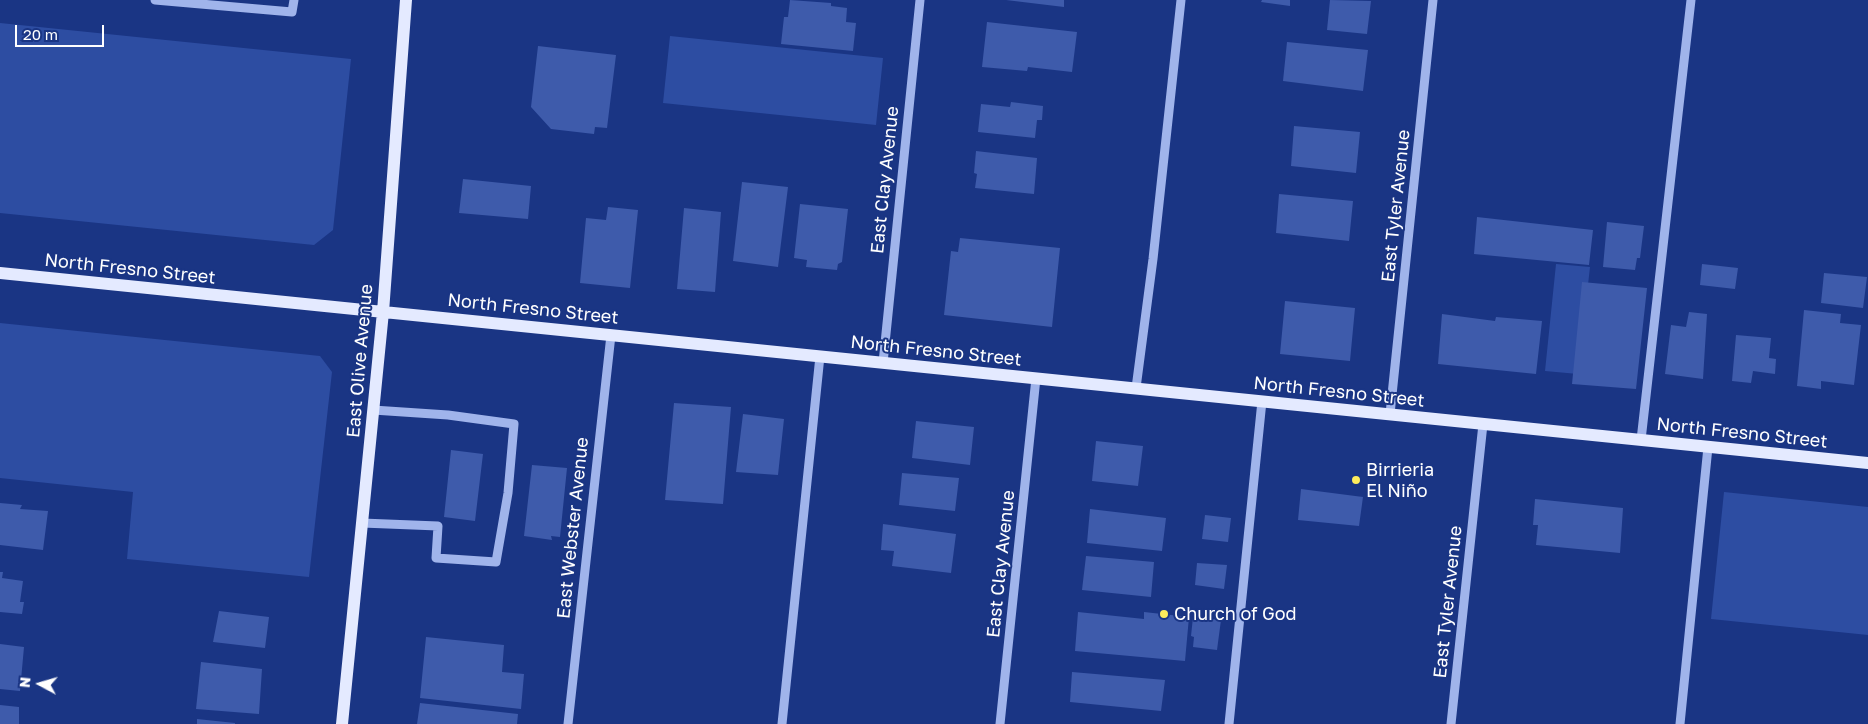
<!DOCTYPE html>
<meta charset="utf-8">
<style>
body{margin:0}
#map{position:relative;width:1868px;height:724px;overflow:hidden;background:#1a3584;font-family:"Golos Text",sans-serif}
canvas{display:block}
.north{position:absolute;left:15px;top:659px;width:50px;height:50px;-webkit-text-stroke:4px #1a3584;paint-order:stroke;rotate:276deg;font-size:14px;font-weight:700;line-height:20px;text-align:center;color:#fff}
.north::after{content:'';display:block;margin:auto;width:18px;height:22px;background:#fff;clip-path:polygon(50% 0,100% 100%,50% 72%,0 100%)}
.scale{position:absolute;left:15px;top:25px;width:89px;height:22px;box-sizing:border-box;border:2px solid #fff;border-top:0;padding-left:6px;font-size:15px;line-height:18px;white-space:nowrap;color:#fff;-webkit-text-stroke:4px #1a3584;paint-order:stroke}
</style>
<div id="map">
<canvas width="1868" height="724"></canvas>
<div class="north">N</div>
<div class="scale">20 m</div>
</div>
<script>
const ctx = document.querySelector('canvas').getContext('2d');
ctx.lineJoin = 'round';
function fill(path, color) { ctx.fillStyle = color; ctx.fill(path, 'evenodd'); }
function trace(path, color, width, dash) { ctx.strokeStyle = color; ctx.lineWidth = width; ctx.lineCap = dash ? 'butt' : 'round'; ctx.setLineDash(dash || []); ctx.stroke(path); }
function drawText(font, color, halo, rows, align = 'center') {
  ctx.font = font + ' "Golos Text",sans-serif'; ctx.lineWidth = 4; ctx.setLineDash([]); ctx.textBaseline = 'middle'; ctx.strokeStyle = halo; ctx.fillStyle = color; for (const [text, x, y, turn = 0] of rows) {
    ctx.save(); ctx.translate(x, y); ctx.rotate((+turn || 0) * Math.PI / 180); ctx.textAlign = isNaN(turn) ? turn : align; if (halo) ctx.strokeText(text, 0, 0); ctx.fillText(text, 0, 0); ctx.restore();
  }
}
fill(new Path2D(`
 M0 23 351 59 333 230 314 245 0 213Z
 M670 36 883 58 876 125 663 103Z
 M1556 264 1590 267 1578 374 1545 371Z
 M0 323 320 356 332 372 309 577 127 559 133 492 0 478Z
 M1724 492 1868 507V635L1711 619Z`), '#2d4da2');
fill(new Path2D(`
 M790 0 831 3V6L847 8 846 22 856 23 853 51 781 44 784 17H788Z
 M1006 0H1064V7Z
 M1262 0H1290V6L1261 2Z
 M1330 0 1371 1 1367 34 1327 30Z
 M987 22 1077 32 1072 72 1028 67 1027 71 982 67Z
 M1287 42 1368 50 1363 91 1283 81Z
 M538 46 616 55 607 128 595 127 594 134 551 129 531 107Z
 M1011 102 1043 106 1042 120H1037L1035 138 978 132 981 104 1010 107Z
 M1294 126 1360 132 1356 173 1291 166Z
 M976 151 1037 158 1034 194 975 188 977 174 974 173Z
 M463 179 531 186 528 219 459 213Z
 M742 182 788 187 778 267 733 261Z
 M1279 194 1353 201 1349 241 1276 233Z
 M800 204 848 209 842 262 838 264 837 270 806 267 807 260 794 258Z
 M608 207 638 210 630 288 580 283 586 218 606 220Z
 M684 208 721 212 715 292 677 289Z
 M1477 217 1593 230 1589 265 1474 254Z
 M1607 222 1644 226 1640 258H1637L1635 270 1603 267Z
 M960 238 1060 248 1052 327 944 315 951 251 958 252Z
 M1702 264 1738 268 1735 289 1700 285Z
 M1824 273 1867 277 1863 308 1821 303Z
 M1582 282 1647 288 1636 389 1572 384Z
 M1285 301 1355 308 1350 361 1280 354Z
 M1804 310 1841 314 1840 323 1861 325 1854 385 1821 381V389L1797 386Z
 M1689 312 1707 314 1703 379 1665 374 1671 325 1686 327Z
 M1442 314 1495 321 1496 317 1542 321 1536 374 1438 364Z
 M1736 335 1771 338 1769 358 1776 359 1775 374 1753 371 1751 383 1732 381Z
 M674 403 731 407 723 504 665 500Z
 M743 414 784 419 778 475 736 472Z
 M916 421 974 427 970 465 912 458Z
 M1096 441 1143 446 1138 486 1092 481Z
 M451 450 483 454 475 521 444 517Z
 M532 465 567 468 560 537 551 536 552 540 524 536Z
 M902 473 959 478 955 511 899 505Z
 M1301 489 1363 497 1359 526 1298 520Z
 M1535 499 1623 508 1620 553 1536 545 1538 525H1533Z
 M0 503 22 505 20 509 48 511 43 550 0 545Z
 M1090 509 1166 518 1162 551 1087 543Z
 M1205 515 1231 518 1228 542 1202 539Z
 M883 524 956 534 951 573 892 566 894 551 881 550Z
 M1086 556 1154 562 1151 597 1082 590Z
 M1197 563 1227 565 1224 589 1195 585Z
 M0 572H3L2 578 23 581 20 602H24L22 614 0 612Z
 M219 611 269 617 265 648 213 642Z
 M1078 612 1144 619V612L1189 617 1185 661 1075 651Z
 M1193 617 1221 620 1217 650 1193 647 1194 637 1191 636Z
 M426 637 504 645 502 672 524 674 521 709 420 698Z
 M0 644 24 647 20 691 0 689Z
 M201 662 262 669 259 714 196 709Z
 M1072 672 1165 680 1161 711 1070 702Z
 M420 703 518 714 517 724H417Z
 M0 705 19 707V724H0Z
 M197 719 235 723V724H197Z`), '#3e5bab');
trace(new Path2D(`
 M155 0 292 12 294 0
 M883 363 920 0
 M1136 388 1153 259 1181 0
 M1390 414 1433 0
 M1641 440 1691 0
 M362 523 438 526 436 558 496 562 508 493 514 424 448 415 373 410
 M568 724 611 335
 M782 724 820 356
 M1000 724 1036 378
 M1229 724 1262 401
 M1451 724 1483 424
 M1680 724 1708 447`), '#a0b4eb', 9);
trace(new Path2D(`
 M0 273 1868 463
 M342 724 383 312 406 0`), '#e4eaff', 12);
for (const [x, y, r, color] of [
 [1356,480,5,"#fdec5c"],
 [1164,614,5,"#fdec5c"]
]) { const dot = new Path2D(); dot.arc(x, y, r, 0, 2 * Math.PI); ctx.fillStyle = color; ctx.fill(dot); trace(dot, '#1a3584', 2); }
drawText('18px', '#fff', '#1a3584', [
 ["East Clay Avenue",885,180,-84],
 ["East Tyler Avenue",1396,206,-84],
 ["North Fresno Street",130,269,6],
 ["North Fresno Street",533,309,6],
 ["North Fresno Street",936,351,6],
 ["East Olive Avenue",360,361,-85],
 ["North Fresno Street",1339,392,6],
 ["North Fresno Street",1742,433,6],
 ["East Webster Avenue",573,528,-84],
 ["East Clay Avenue",1001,564,-84],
 ["East Tyler Avenue",1448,602,-84]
]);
drawText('18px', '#fff', '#1a3584', [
 ["Birrieria",1366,470],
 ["El Niño",1366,491],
 ["Church of God",1174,614]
], 'left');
</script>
